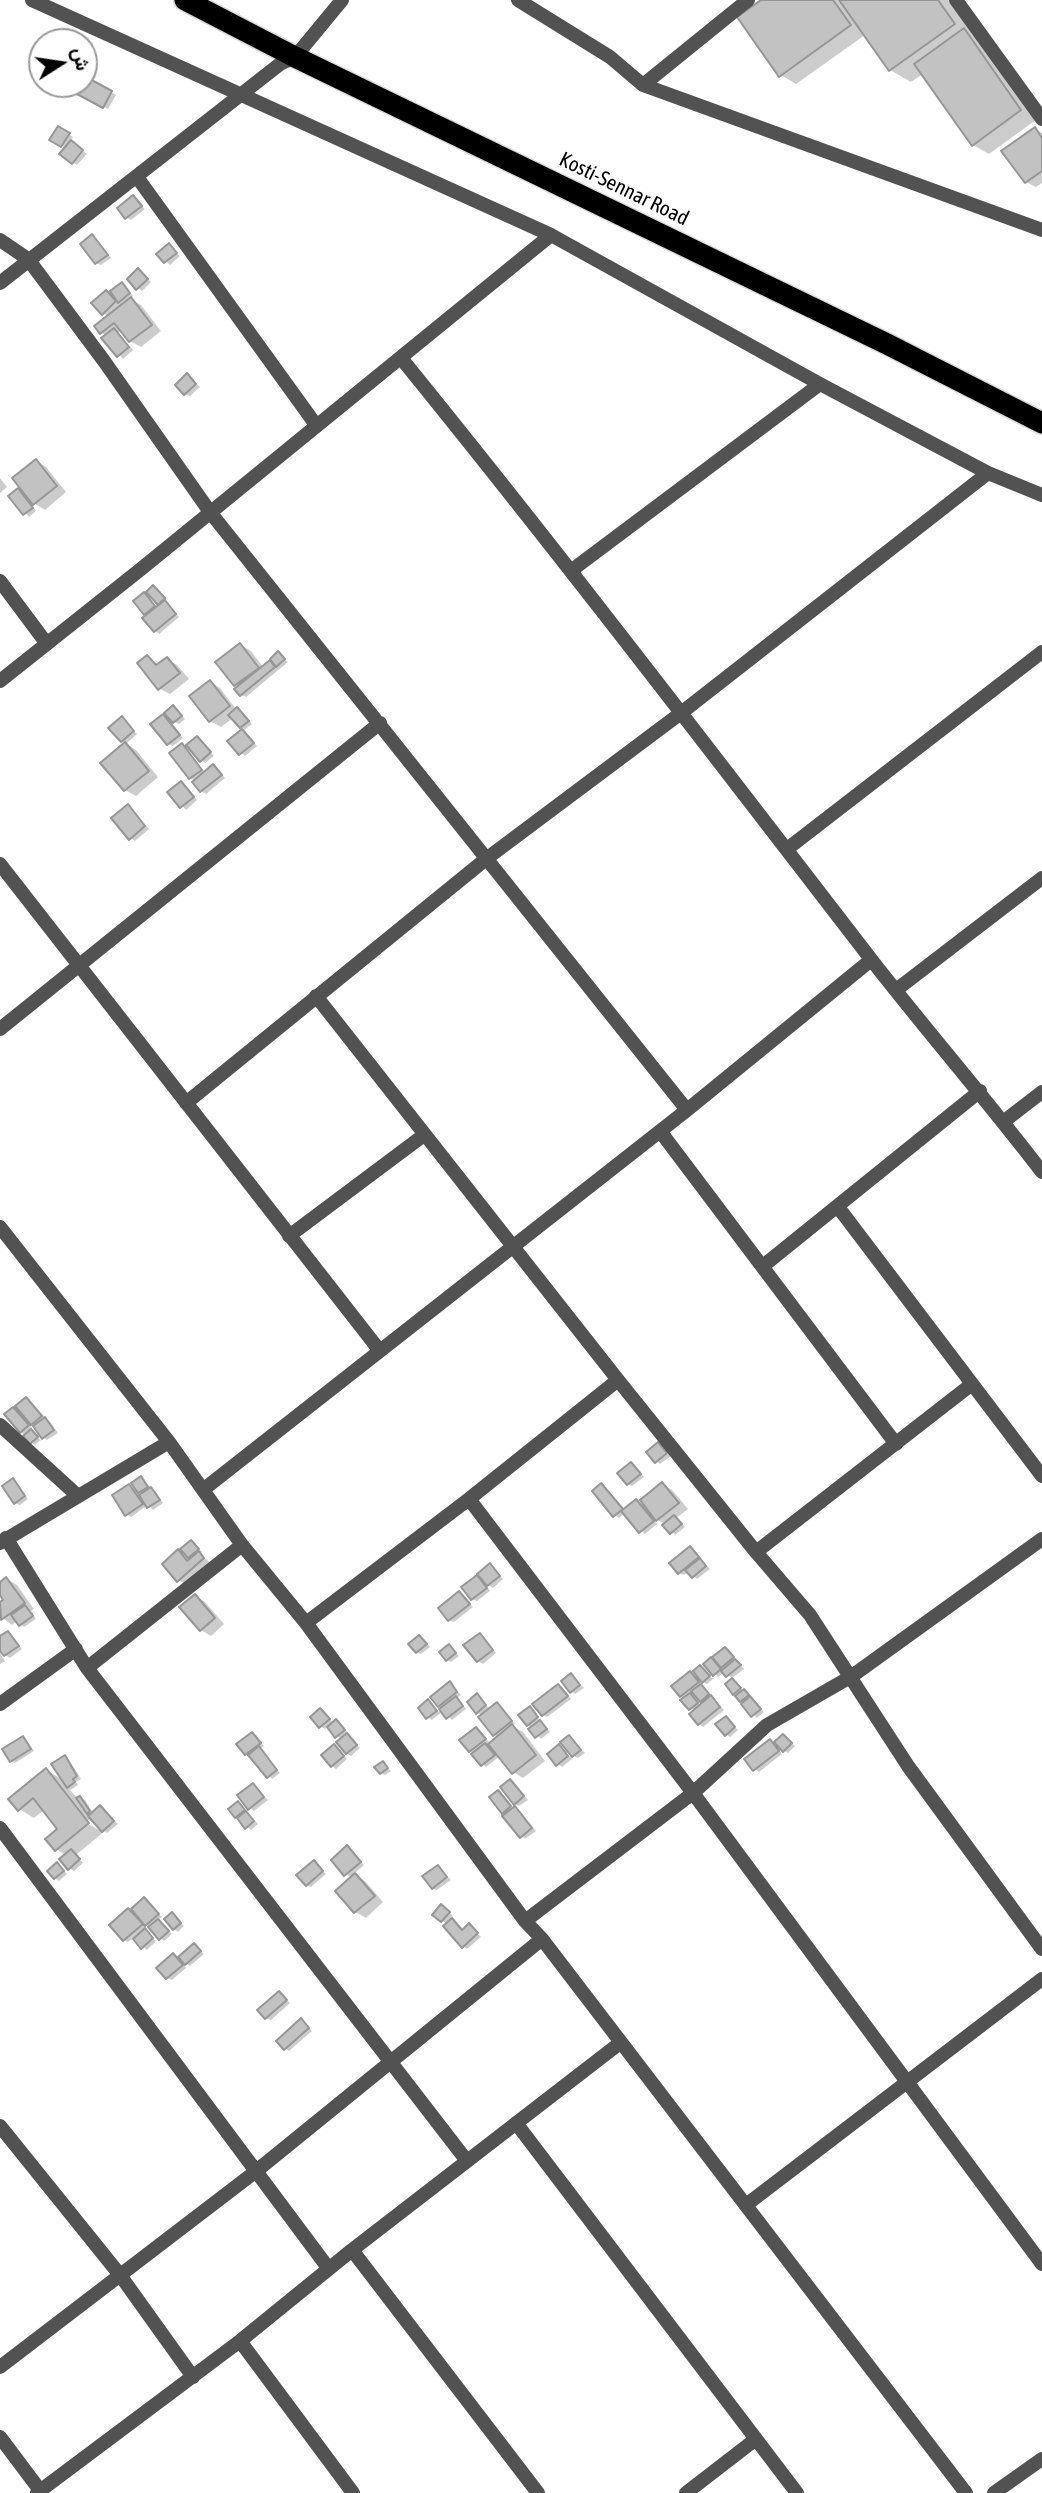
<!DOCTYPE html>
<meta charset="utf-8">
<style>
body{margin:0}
#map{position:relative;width:1042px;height:2493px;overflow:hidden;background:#fff;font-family:"Asap Condensed",Vazirmatn,sans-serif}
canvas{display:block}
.north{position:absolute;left:28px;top:28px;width:70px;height:70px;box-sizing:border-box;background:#fff;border:2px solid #999;border-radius:50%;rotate:78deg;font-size:19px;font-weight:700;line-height:28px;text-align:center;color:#000}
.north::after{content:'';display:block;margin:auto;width:24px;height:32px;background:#000;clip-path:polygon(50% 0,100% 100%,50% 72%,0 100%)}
</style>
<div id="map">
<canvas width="1042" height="2493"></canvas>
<div class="north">ش</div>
</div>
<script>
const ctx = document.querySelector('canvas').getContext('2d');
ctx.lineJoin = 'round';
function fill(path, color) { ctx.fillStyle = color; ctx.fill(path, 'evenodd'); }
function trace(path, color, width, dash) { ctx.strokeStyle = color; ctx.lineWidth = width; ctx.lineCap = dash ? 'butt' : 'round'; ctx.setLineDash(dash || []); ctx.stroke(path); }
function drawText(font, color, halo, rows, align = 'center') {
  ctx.font = font + ' "Asap Condensed",sans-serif'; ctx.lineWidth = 5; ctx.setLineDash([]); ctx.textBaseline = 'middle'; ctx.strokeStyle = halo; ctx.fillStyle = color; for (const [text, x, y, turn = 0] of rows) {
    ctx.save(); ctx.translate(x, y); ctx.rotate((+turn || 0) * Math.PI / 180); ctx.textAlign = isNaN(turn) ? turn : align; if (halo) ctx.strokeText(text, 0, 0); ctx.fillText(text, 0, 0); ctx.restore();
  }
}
fill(new Path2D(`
 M764 0H949L1036 120 989 154 973 145 923 74 911 82 890 70 865 35 796 84 781 75Z
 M87 79 116 95 108 109 79 93Z
 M59 128 73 137 70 141 87 154 77 165 73 162 66 148 52 139Z
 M1035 129 1042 133V183L1036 187 1026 182Z
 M133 197 145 209 131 220 126 217Z
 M93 236 111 258 101 265 96 263Z
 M169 245 180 256 170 265 159 254Z
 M138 270 151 282 142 291 137 288Z
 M122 284 133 296 130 299 141 305 161 331 141 347 130 341 122 330 118 333 133 350 123 359 104 338 107 336 101 332 109 317 103 313 110 295 117 302 118 301Z
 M187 376 200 387 190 396 185 394Z
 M36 461 46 467 66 492 45 510 29 500 36 511 29 517 10 496 18 490 28 496Z
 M0 478 7 487 0 493Z
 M153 587 179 617 159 634 155 631 147 616 135 601 144 594 158 608 161 605 148 592Z
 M241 645 251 651 263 667 278 654 288 662 246 697 241 695 239 687 218 662Z
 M147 657 159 665 167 659 177 665 189 679 170 694 160 689Z
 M210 682 220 688 236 709 242 712 252 724 243 731 257 746 245 756 230 741 244 729 233 718 221 727 210 721 191 696Z
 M173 707 185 719 179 724 174 722Z
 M163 716 183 738 173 746 168 744Z
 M122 718 137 734 126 744 136 750 158 777 136 796 125 790 103 763 126 744 122 741Z
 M197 738 214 756 205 763 201 760Z
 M182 745 206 773 214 766 225 778 206 794 201 791 194 782 196 781 190 778Z
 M181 783 197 800 186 810 170 793Z
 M128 806 149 829 135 841 130 838Z
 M26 1399 50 1422 58 1433 47 1440 39 1435 43 1437 35 1425 26 1421 32 1428 30 1430 41 1440 35 1445 21 1432 13 1409 24 1415Z
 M658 1444 671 1456 660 1464 656 1461Z
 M632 1464 644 1477 632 1486 628 1484Z
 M141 1478 156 1492 163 1503 153 1510 148 1505 131 1517 126 1514 129 1486 138 1491Z
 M13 1480 17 1483 28 1499 20 1505 15 1503Z
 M662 1484 672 1490 688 1509 676 1518 685 1527 675 1535 665 1524 650 1516 657 1524 645 1534 625 1513 619 1518 615 1515 602 1485 625 1510 636 1501 647 1507Z
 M690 1548 710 1569 697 1579 689 1571 684 1575 679 1573Z
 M200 1550 202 1552 200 1554 213 1565 189 1586 178 1580V1552L190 1559Z
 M491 1566 503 1579 493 1588 483 1582 490 1591 477 1601 472 1599 477 1577 487 1583Z
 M7 1579 17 1585 34 1609 31 1611 36 1619 24 1627 17 1621 12 1625 0 1616V1600L2 1603 6 1600 0 1592V1584Z
 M459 1593 473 1607 454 1622 449 1620Z
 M195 1596 205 1602 224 1624 211 1636 201 1630Z
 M8 1633 22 1649 10 1658 0 1652V1639Z
 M480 1635 496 1653 483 1664 478 1661Z
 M420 1637 430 1647 421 1654 417 1652Z
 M449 1646 459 1656 451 1662 447 1660Z
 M725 1649 744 1669 732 1678 724 1672 718 1677 705 1664Z
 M0 1653 5 1661 0 1664Z
 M701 1667 713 1679 707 1684 697 1678 724 1710 703 1727 699 1724 695 1711 681 1696 690 1673 701 1679ZM694 1692 705 1702 701 1706 690 1695Z
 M571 1675 584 1688 575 1694 571 1691Z
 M733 1680 764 1712 757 1718 734 1693Z
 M450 1683 461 1695 456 1698 466 1709 452 1720 443 1711 432 1720 427 1717 429 1702 439 1712 443 1708 439 1706Z
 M559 1686 571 1699 547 1717 543 1715Z
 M477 1696 490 1709 497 1704 501 1706 515 1724 512 1726 523 1732 545 1761 523 1778 513 1772 500 1756 486 1767 470 1751 476 1729 489 1742 486 1745 496 1751 499 1737 494 1735 482 1715 477 1713Z
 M530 1708 550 1732 541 1739 528 1725Z
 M321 1710 334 1724 336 1722 341 1724 348 1733 347 1735 360 1748 351 1756 339 1749 347 1759 336 1769 332 1766 334 1746 346 1752 342 1740 328 1726 325 1729 320 1726Z
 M726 1718 738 1730 730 1737 726 1734Z
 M252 1734 264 1746 260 1749 280 1773 272 1779 246 1753Z
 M784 1736 795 1746 788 1753 777 1746 782 1754 759 1772 755 1769 770 1741 775 1744Z
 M569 1737 585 1753 578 1758 566 1752 572 1759 562 1767 558 1764 559 1747 571 1753Z
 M23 1738 27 1741 34 1751 15 1763 11 1760Z
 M65 1757 69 1760 81 1779 76 1782 78 1785 70 1790 78 1799 80 1798 85 1800 93 1813 100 1807 118 1824 107 1833 105 1831 76 1855 83 1863 74 1871 69 1868 66 1855 56 1849 60 1829 44 1810 34 1818 19 1809 46 1770 65 1781ZM83 1817 101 1827V1831L81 1820Z
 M383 1763 391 1771 385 1775 381 1773Z
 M511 1781 528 1800 519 1806 515 1804Z
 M253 1785 268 1800 254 1811 239 1796Z
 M498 1792 514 1809 520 1811 536 1831 525 1839 503 1812Z
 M238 1803 258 1824 251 1830 236 1816Z
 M347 1848 364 1865 354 1874 365 1881 383 1902 366 1918 356 1912 351 1878 333 1860Z
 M314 1862 326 1874 311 1887 307 1885Z
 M57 1864 67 1874 59 1881 55 1878Z
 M438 1867 451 1880 437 1890 433 1888Z
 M144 1899 162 1917 158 1920 172 1934 164 1941 148 1925 143 1929 156 1941 147 1950 134 1938 128 1942 124 1940 111 1925Z
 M446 1909 453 1916 450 1919 463 1931 469 1925 481 1937 467 1949 463 1946 448 1924 442 1921Z
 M172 1914 184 1926 178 1932 174 1929Z
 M194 1945 204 1954 190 1966 180 1960 186 1968 172 1980 167 1978 173 1955 178 1958Z
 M280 1993 290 2003 271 2020 266 2018Z
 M302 2021 312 2031 289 2051 285 2048Z`), '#0003');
const building = new Path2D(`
 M761 0H833L851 25 779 77 737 17Z
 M839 0H938L955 24 889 71Z
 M964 28 1021 110 972 146 914 64Z
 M86 77 112 91 103 108 77 94Z
 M58 126 70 133 61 147 49 140Z
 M1035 127 1042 138V171L1025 183 1001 151Z
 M71 140 83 150 72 164 59 154Z
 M133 195 142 206 125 219 117 208Z
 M92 234 108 255 95 264 80 244Z
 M169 243 177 253 164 263 156 254Z
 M138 268 148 279 136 290 127 279Z
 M122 282 130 293 118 303 110 291Z
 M106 290 116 301 102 315 91 303Z
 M131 297 152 325 129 342 114 323 100 334 94 326Z
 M114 328 129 347 117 357 101 338Z
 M187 373 196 384 184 395 175 385Z
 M36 459 57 486 33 505 12 478Z
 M18 488 33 508 23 515 8 496Z
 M153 585 165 598 158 605 146 592Z
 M144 592 155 606 144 615 133 601Z
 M165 600 176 614 154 632 142 618Z
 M240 643 259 668 234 686 215 662Z
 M278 651 285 659 276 667 270 659Z
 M147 655 156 665 167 657 180 673 158 690 137 663Z
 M270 660 275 667 240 696 234 689Z
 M210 680 230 706 209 722 189 696Z
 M173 705 182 716 173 723 164 713Z
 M237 707 249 721 240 728 228 715Z
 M163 714 180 735 167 745 150 724Z
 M122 716 134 731 121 742 108 728Z
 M242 729 254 743 239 755 227 741Z
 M197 736 211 752 200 762 186 745Z
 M125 742 149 771 124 791 100 763Z
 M182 743 202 770 189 779 169 753Z
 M213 764 222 775 200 792 192 782Z
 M181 781 194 797 180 808 167 792Z
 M128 804 145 826 129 840 111 818Z
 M26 1397 42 1416 31 1425 15 1406Z
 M13 1407 29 1425 20 1433 4 1414Z
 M45 1417 54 1430 42 1439 33 1426Z
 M31 1429 38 1437 30 1444 23 1436Z
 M658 1442 667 1453 655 1463 646 1452Z
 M631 1462 641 1474 627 1485 617 1473Z
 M141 1476 148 1487 138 1493 131 1483Z
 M13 1478 25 1496 14 1504 2 1486Z
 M662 1482 679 1503 656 1521 640 1500Z
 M601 1483 623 1509 613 1517 592 1491Z
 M129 1484 143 1504 125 1516 112 1495Z
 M151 1487 160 1500 147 1508 139 1495Z
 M636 1499 654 1521 639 1533 621 1511Z
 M674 1515 682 1524 670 1534 662 1525Z
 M191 1540 199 1549 188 1558 180 1549Z
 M690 1546 699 1557 678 1574 669 1563Z
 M178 1549 187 1561 199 1551 204 1558 177 1582 162 1564Z
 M700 1558 706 1566 692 1578 685 1570Z
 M490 1563 500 1576 487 1586 477 1574Z
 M477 1575 487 1588 471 1600 461 1587Z
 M6 1577 25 1603 1 1620 0 1602 3 1600 0 1595V1582Z
 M459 1591 470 1604 448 1621 438 1608Z
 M195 1594 215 1618 200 1631 179 1607Z
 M25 1605 33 1616 19 1626 11 1615Z
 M8 1631 19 1646 4 1656 0 1651V1636Z
 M480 1633 493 1650 477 1662 463 1645Z
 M419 1635 427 1644 416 1653 408 1644Z
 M449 1644 456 1653 446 1661 439 1652Z
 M725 1647 734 1657 721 1668 712 1657Z
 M711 1657 721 1669 713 1676 703 1664Z
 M735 1659 741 1665 726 1677 721 1671Z
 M700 1665 710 1676 702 1683 693 1671Z
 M690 1671 699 1682 680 1697 671 1686Z
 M571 1673 580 1685 570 1693 561 1681Z
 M732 1678 741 1688 733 1695 725 1684Z
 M450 1681 457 1692 438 1707 430 1697Z
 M558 1684 568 1696 542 1716 532 1704Z
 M701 1684 709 1694 700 1702 691 1691Z
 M744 1689 749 1695 740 1702 735 1696Z
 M477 1693 486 1705 476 1714 467 1702Z
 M690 1693 698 1703 689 1710 680 1700Z
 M711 1695 720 1707 698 1725 689 1714Z
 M456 1696 463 1706 446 1719 439 1709Z
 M750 1696 761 1709 751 1717 741 1704Z
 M428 1699 437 1711 426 1719 418 1708Z
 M497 1702 512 1721 493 1736 478 1717Z
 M530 1706 538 1717 527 1726 518 1715Z
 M320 1708 330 1719 319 1728 310 1717Z
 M726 1716 735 1727 725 1736 715 1724Z
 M336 1719 345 1730 335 1738 327 1727Z
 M540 1720 547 1729 535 1738 528 1729Z
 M512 1724 536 1755 512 1774 488 1744Z
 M476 1727 486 1739 469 1752 459 1740Z
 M252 1732 261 1743 245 1755 236 1744Z
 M347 1733 357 1745 346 1754 336 1742Z
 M783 1734 792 1743 783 1752 774 1742Z
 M569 1735 581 1750 572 1757 560 1742Z
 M23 1736 31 1749 10 1762 2 1749Z
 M770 1739 779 1751 753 1771 744 1759Z
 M485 1743 495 1755 481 1766 471 1754Z
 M334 1744 344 1756 331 1767 321 1755Z
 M559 1744 568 1756 556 1766 547 1754Z
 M259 1746 277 1770 267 1778 248 1755Z
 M65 1755 77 1776 73 1779 75 1782 67 1788 51 1764Z
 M383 1761 388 1768 380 1774 374 1767Z
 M46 1768 89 1823 55 1851 45 1839 57 1829 33 1798 18 1811 8 1799Z
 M510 1779 524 1796 514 1805 500 1787Z
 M253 1783 264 1797 248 1810 237 1795Z
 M498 1790 511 1806 502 1814 489 1797Z
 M80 1796 90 1811 87 1814 76 1798Z
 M238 1801 245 1810 235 1818 228 1809Z
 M100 1805 114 1821 102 1832 88 1816Z
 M515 1806 532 1828 520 1838 502 1816Z
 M246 1811 254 1821 245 1829 237 1818Z
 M347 1845 361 1862 344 1876 331 1860Z
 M71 1849 80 1859 68 1870 59 1859Z
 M314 1860 323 1871 306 1886 296 1875Z
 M57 1862 64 1871 54 1879 47 1871Z
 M438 1865 447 1877 432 1889 422 1876Z
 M355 1873 375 1896 354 1913 335 1891Z
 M144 1897 159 1914 145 1926 131 1909Z
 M441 1904 450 1912 441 1922 432 1915Z
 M128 1908 143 1924 123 1941 109 1925Z
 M172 1912 181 1923 173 1930 164 1919Z
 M452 1918 462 1930 469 1923 478 1933 462 1948 443 1926Z
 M158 1919 169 1931 159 1940 148 1927Z
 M145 1928 153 1938 141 1949 133 1939Z
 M194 1943 201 1951 185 1965 178 1957Z
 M173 1953 183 1965 166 1979 156 1968Z
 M279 1991 287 2000 265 2019 257 2010Z
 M301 2018 309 2028 284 2050 276 2041Z`);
fill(building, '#c2c2c2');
trace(building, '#969696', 2);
const highway = new Path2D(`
 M185 0 295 57 887 344 1042 423`);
trace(highway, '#dbdbdb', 24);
trace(new Path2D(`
 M32 0 551 235 820 384 988 473 681 713 486 859 186 1103
 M518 0 610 57 643 85 1042 230
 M956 0 1042 119
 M643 85 748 0
 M137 177 316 425
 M0 240 28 259 104 361 210 512 687 1110
 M0 283 280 64 295 57 342 0
 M401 358C561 555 715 757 870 958 926 1030 986 1099 1042 1172
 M988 473 1042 495
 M572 570 820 384
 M0 581 47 644
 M0 681 141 569 551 235
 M787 849 1042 652
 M0 864 380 1351
 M896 990 1042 878
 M316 996 618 1380 756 1552 810 1615 908 1766 1042 1949
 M0 1029 380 723
 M1003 1122 1042 1092
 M660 1131 896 1444
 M838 1207 1042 1476
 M0 1227 169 1442 242 1545 306 1623 525 1921 542 1939 966 2493
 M289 1236 424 1135
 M763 1266 980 1091
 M0 1425 78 1496
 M204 1489 687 1110 871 960
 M469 1499 693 1793 1042 2264
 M6 1538 87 1668 467 2161
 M0 1543 169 1442
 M756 1552 972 1384
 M306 1623 469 1499 618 1380
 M87 1668 242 1545
 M0 1704 76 1649
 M0 1828 329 2269
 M525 1921 693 1793 767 1725 852 1676 1042 1539
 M516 2123 797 2493
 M0 2126 120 2275 193 2377
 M746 2205 1042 1979
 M352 2250 538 2493
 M240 2341 353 2493
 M0 2367 255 2172 542 1939
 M0 2437 42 2493
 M37 2493 240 2341 352 2250 620 2043
 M686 2493 756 2439
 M994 2493 1042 2459`), '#525252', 14);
trace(highway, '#000', 21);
drawText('21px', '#000', '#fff', [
 ["Kosti-Sennar Road",624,189,26]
]);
</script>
